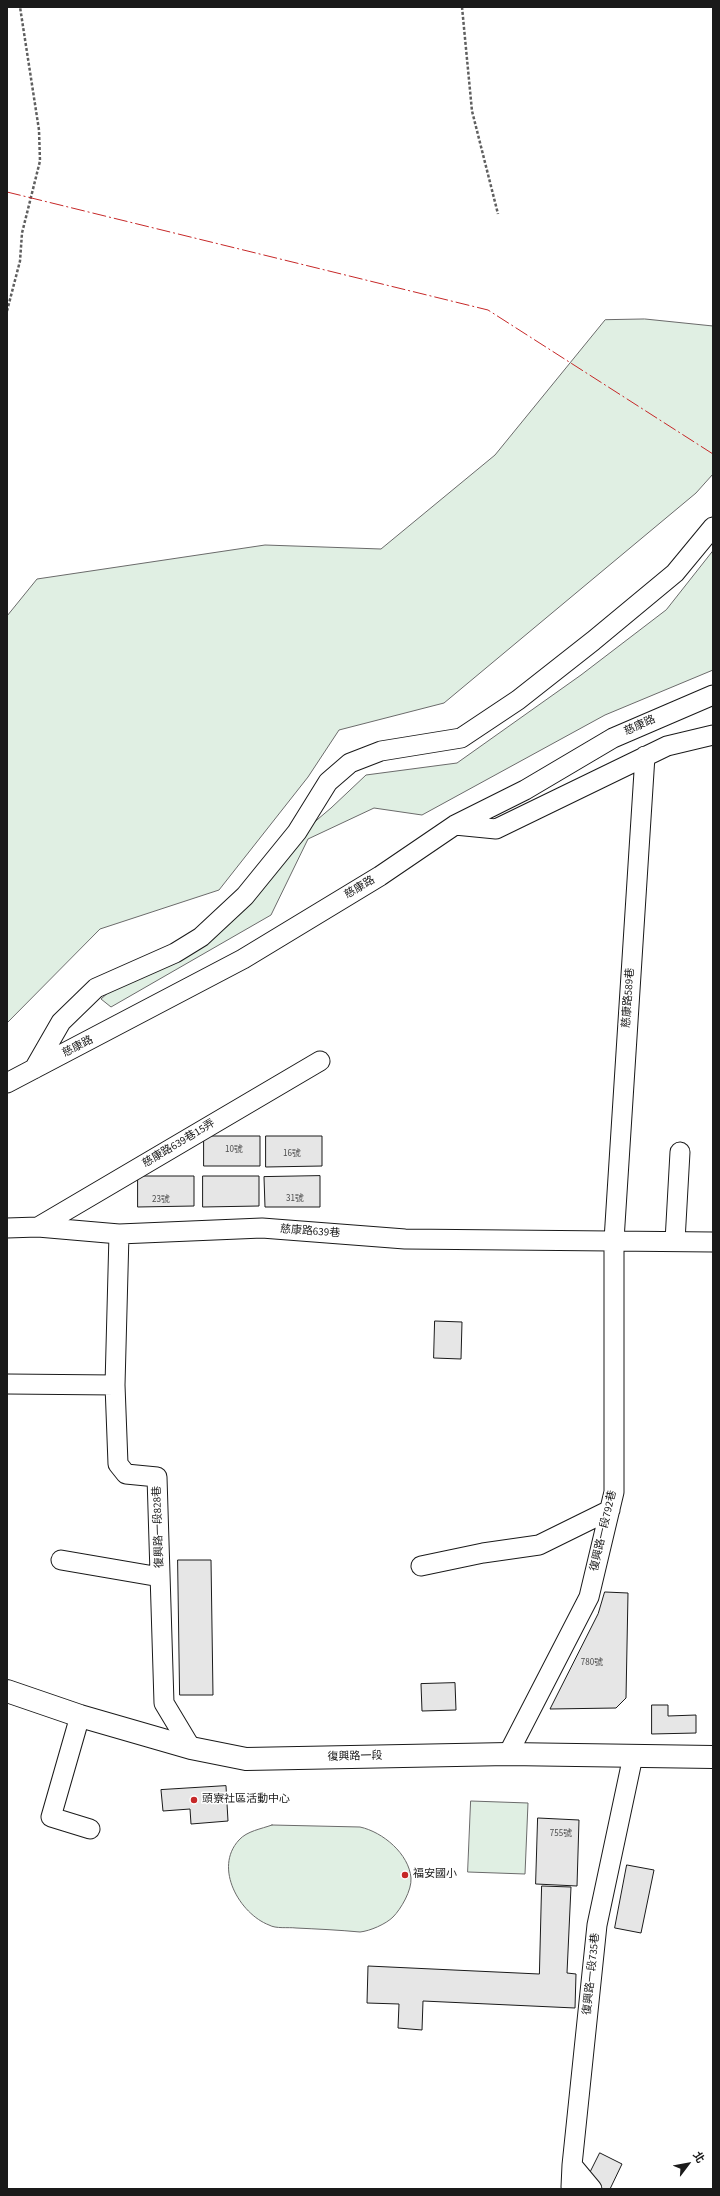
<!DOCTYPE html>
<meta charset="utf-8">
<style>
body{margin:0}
#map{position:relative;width:720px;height:2196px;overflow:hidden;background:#fff;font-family:"Source Sans 3","Noto Sans TC",sans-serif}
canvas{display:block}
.frame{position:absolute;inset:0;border:8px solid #1a1a1a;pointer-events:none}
.north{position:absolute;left:668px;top:2144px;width:40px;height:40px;-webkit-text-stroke:3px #fff;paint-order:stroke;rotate:58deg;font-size:11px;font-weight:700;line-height:16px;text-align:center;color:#1a1a1a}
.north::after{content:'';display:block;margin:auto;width:14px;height:18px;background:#1a1a1a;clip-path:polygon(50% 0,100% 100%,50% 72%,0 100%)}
</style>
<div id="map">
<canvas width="720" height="2196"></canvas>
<div class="frame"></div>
<div class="north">北</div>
</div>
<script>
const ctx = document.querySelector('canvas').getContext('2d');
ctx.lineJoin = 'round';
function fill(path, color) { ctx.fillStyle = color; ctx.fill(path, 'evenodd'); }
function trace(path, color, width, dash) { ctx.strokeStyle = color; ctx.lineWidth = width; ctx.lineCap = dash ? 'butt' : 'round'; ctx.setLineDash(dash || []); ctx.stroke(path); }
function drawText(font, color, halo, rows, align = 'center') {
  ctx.font = font + ' "Source Sans 3","Noto Sans TC",sans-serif'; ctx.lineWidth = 3; ctx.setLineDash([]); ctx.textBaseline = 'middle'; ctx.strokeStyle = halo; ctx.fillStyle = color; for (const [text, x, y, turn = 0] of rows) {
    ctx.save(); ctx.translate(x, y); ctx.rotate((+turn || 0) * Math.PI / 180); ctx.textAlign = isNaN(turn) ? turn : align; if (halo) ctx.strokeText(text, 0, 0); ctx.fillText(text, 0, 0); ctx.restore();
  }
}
const green = new Path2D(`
 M645 319 713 326V474L696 493 444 703 339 730 308 777 219 890 100 929 7 1023V616L37 579 265 545 381 549 495 455 605 320Z
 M713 551V670L605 715 422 815 374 808 308 839 271 915 111 1007 101 999 119 983 187 954 298 836 331 808 366 775 457 763 581 675 666 610Z
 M471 1801 528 1803 525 1874 468 1872Z
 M272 1825 360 1827C383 1832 409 1854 411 1878 412 1890 401 1909 393 1917 386 1924 370 1931 360 1932 339 1930 317 1929 296 1928 288 1927 276 1929 269 1925 240 1914 213 1868 239 1840 247 1831 261 1829 272 1825Z`);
fill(green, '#e0efe3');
trace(green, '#6a6a6a', 1);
const building = new Path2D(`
 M204 1136H260V1166H204Z
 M266 1136H322V1166L266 1167Z
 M138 1176H194V1206L138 1207Z
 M203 1176H259V1206L203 1207Z
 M320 1176V1207H265L264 1177Z
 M435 1321 462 1322 461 1359 434 1358Z
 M178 1560H211L213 1695H180Z
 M605 1592 628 1593 626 1698 616 1708 550 1709 598 1614Z
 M455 1683 456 1710 422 1711 421 1684Z
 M652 1705H668V1716L696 1715V1733L652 1734Z
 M226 1786 228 1821 191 1824 190 1809 163 1811 161 1790Z
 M538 1818 579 1820 577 1886 536 1884Z
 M627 1865 654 1870 641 1933 615 1928Z
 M542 1886 571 1887 567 1973 576 1974 575 2008 423 2001 422 2030 398 2028 399 2004 367 2003 368 1966 539 1974Z
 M600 2153 622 2164 610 2189H603L586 2181Z`);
fill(building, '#e6e6e6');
trace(building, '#1a1a1a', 1);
const minor = new Path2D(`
 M455 825 496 829 667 746 713 735
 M34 1069 61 1022 96 988 175 953 201 937 245 896 297 832 328 782 350 763 381 751 461 738 518 700 593 641 675 573 713 527
 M7 1083 243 959 380 876 455 825 525 790 613 738 713 695
 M38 1227 320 1061
 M7 1228 38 1227 119 1234 262 1228 405 1239 713 1242
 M119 1234 115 1385 118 1464 126 1474 157 1477 164 1703 191 1748
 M675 1241 680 1152
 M7 1384 115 1385
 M61 1560 160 1577
 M421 1566 483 1553 539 1545 610 1510
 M80 1716 51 1817 90 1829
 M508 1754 589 1597 614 1492V1240L645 756
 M572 2165 571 2187 572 2189
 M592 2189 572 2165 597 1925 633 1756`);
const major = new Path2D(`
 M7 1691 80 1716 191 1748 246 1759 508 1754 713 1757`);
trace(minor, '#1a1a1a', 21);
trace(major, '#1a1a1a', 24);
trace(new Path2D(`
 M462 7 472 111 498 214
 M7 311 20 261 22 233 40 161 39 130 20 7`), '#5f5f5f', 2.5, [3, 2]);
trace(minor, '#fff', 19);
trace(major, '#fff', 22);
trace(new Path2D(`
 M7 192 488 310 713 454`), '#c62828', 1, [14, 3, 2, 3]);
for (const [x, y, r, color] of [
 [194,1800,4,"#c62828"],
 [405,1875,4,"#c62828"]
]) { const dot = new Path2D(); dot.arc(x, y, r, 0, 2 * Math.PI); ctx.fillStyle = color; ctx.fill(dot); trace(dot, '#fff', 1.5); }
drawText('9px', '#4d4d4d', null, [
 ["10號",234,1150],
 ["16號",292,1154],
 ["31號",295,1199],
 ["23號",161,1200],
 ["780號",592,1663],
 ["755號",561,1834]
]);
drawText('11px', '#1a1a1a', '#fff', [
 ["慈康路",640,726,-24],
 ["慈康路",360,888,-31],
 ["慈康路589巷",629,998,-86],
 ["慈康路",78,1047,-27],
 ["慈康路639巷15弄",179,1144,-31],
 ["慈康路639巷",310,1232,4],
 ["復興路一段828巷",159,1527,-92],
 ["復興路一段792巷",604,1531,-77],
 ["復興路一段",355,1757,-1],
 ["復興路一段735巷",592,1974,-84]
]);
drawText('11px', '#1a1a1a', '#fff', [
 ["頭寮社區活動中心",202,1800],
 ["福安國小",413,1875]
], 'left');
</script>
